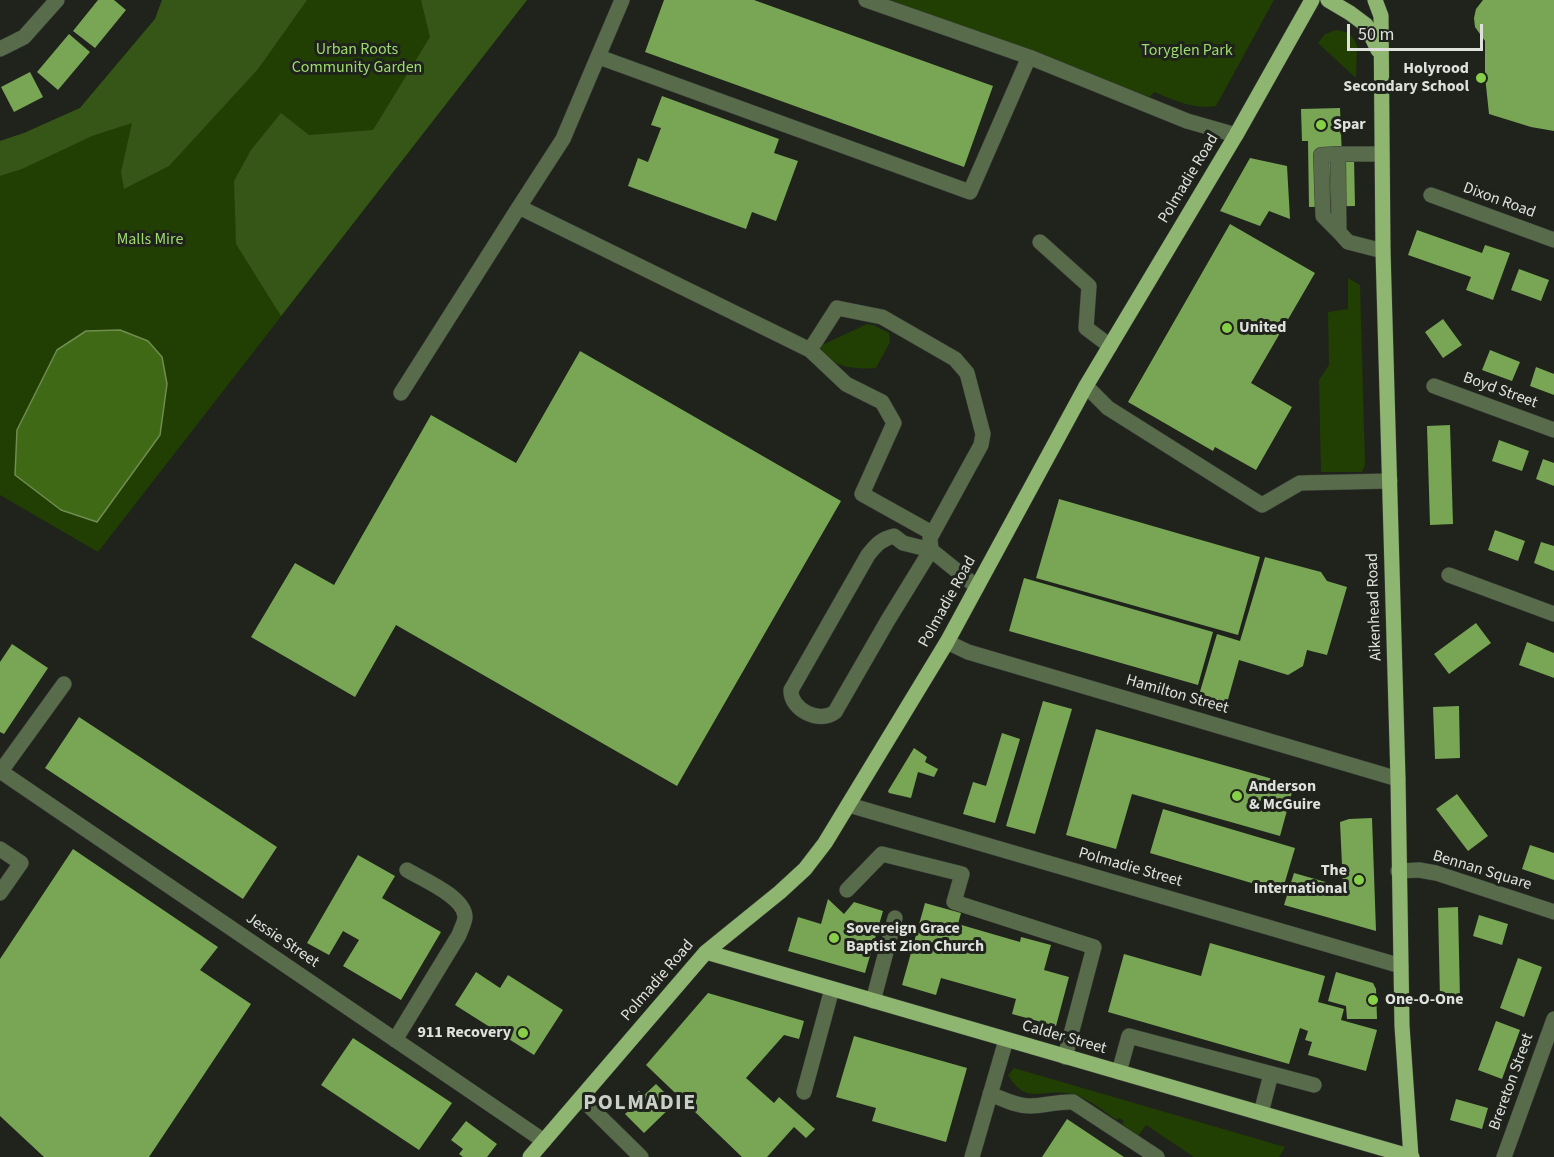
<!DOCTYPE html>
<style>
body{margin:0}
#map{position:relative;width:1554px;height:1157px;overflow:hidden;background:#1f231c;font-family:"Source Sans 3",sans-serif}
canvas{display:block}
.scale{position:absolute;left:1347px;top:24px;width:136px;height:27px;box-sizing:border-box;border:3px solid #dfe1dd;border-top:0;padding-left:8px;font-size:18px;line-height:21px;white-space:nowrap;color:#dfe1dd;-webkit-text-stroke:4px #1f231c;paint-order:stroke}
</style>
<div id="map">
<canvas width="1554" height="1157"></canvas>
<div class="scale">50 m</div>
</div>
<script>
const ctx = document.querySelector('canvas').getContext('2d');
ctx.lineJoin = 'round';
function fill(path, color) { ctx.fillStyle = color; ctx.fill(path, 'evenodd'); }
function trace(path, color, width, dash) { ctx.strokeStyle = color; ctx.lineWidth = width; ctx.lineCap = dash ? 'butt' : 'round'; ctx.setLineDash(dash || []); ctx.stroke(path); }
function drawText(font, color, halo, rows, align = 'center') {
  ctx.font = font + ' "Source Sans 3",sans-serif'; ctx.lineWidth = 6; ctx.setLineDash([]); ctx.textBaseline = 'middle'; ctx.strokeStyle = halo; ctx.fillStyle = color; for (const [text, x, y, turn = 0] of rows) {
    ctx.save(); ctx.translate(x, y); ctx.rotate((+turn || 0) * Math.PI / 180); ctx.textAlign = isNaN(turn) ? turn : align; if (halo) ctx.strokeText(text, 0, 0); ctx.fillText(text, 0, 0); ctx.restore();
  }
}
fill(new Path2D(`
 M162 0H527L98 552 0 495V141L24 133 80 108 155 19Z
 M891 0H1274L1216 106C1194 110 1174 100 1154 92L1150 97Z
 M1336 30C1347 31 1353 35 1357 46L1356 78 1318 43 1325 34Z
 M1348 278 1360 285 1365 465 1362 472H1321L1319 380 1329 365 1328 312 1348 309Z
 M867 324 873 325 889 333 890 342 876 368C858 370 830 367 820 350L822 345Z
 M1014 1068 1285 1147 1279 1157H1194L1146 1125 1138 1136 1122 1124 1124 1121 1119 1118 1117 1120C1103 1111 1087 1097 1071 1094 1042 1087 1027 1107 1008 1075Z`), '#213e03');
fill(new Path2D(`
 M162 0H307L258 69 169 166 124 189 121 172 132 123 92 136 22 169 0 176V141L24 133 80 108 155 19Z
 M421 0H527L281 316 236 244 234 181 251 150 281 113 309 135 373 130 430 37Z`), '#355617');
const water = new Path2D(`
 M120 330 148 341 162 357 167 384 160 435 97 522 61 510 15 475 17 430 57 350 86 331Z`);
fill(water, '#3f6914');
trace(water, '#6f8d50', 1.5);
fill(new Path2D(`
 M98 0H114L126 10 95 48 73 31Z
 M664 0H754L993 86 964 167 645 52Z
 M1483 0H1554V131L1531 127 1489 114 1485 76V41L1475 27 1474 18 1476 9Z
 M69 34 90 52 58 90 37 72Z
 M30 72 43 97 14 112 1 87Z
 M662 96 779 139 774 153 798 161 776 221 752 212 746 229 628 186 638 158 648 162 661 128 651 125Z
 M1340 108 1342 158H1354L1355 206 1309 207 1308 141H1302L1301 109Z
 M1250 158 1287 166 1290 219 1269 211 1260 226 1220 211Z
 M1230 224 1315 273 1251 383 1292 407 1256 470 1215 447 1213 451 1128 402Z
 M1417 230 1482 253 1485 245 1510 253 1493 300 1466 290 1471 277 1408 255Z
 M1519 269 1549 280 1541 301 1511 290Z
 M1443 319 1462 345 1443 358 1425 332Z
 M1490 350 1520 362 1512 381 1482 370Z
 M580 351 841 501 677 786 396 625 355 697 251 637 295 563 334 585 431 415 516 463Z
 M1536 367 1554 374V395L1530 386Z
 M1450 425 1453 524 1430 525 1427 426Z
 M1499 440 1529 451 1522 471 1492 461Z
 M1543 459 1554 463V486L1536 479Z
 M1059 499 1260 557 1238 635 1036 578Z
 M1495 530 1525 541 1518 561 1488 550Z
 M1541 542 1554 546V571L1534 563Z
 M1265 557 1321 572 1327 581 1347 587 1327 655 1307 650 1303 666 1288 675 1239 660 1227 703 1199 695 1217 634 1240 641Z
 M1024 578 1213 632 1198 685 1009 631Z
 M1476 623 1491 643 1449 674 1434 654Z
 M1527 642 1554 653V678L1519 665Z
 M12 644 48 668 4 734 0 732V662Z
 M1043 701 1072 709 1035 834 1006 826Z
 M1459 706 1460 758 1435 759 1433 707Z
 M79 717 277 847 243 899 45 768Z
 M1096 729 1294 785 1280 836 1132 794 1116 849 1066 835Z
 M1002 733 1020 739 995 823 963 814 973 782 986 786Z
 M914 748 927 757 925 762 938 769 934 777 918 772 911 798 889 793 888 791Z
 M1457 794 1488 836 1468 851 1436 809Z
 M1163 809 1295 848 1282 892 1150 853Z
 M1372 818 1376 931 1284 905 1294 873 1343 887 1340 822 1349 819Z
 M1530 845 1554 853V880L1522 869Z
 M73 849 218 947 200 970 251 1004 149 1157H44L0 1116V959Z
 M358 855 395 876 382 898 441 932 401 1000 343 966 359 940 343 931 329 955 307 943Z
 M828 899 844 914 854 902 883 911 865 973 788 951 798 917 821 924Z
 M925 903 961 913 958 924 1020 942 1021 937 1051 945 1044 970 1069 977 1056 1026 1012 1014 1016 999 941 978 936 995 902 985Z
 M1458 907 1460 999H1440L1438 908Z
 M1479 915 1508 924 1502 945 1473 936Z
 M1210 943 1325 976 1318 1002 1344 1009 1341 1020 1377 1030 1366 1071 1308 1055 1312 1042 1305 1040 1308 1031 1300 1028 1289 1064 1108 1012 1124 954 1201 976Z
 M1518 958 1542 967 1524 1017 1500 1008Z
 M476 972 500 988 508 975 563 1010 534 1055 455 1005Z
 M1336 972 1373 983 1376 989 1377 1019H1347L1346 1006 1328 1001Z
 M708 993 804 1021 799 1039 784 1035 746 1078 774 1103 779 1097 815 1129 806 1138 794 1127 767 1157H742L646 1065Z
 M1496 1021 1520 1030 1502 1079 1478 1070Z
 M854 1036 967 1068 946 1142 872 1121 876 1108 836 1097Z
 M353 1038 452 1103 419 1150 321 1085Z
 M656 1084 675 1103 644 1133 625 1114 638 1102 633 1097 639 1091 643 1096Z
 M1456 1099 1488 1108 1482 1129 1450 1120Z
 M1067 1119 1124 1157H1042Z
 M466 1121 497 1144 487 1157H463L459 1154 463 1149 451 1140Z`), '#78a654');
const minor = new Path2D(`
 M622 0 563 139 519 207 810 350 837 308 882 317 955 359 967 373 983 434 981 445 930 538 931 550 977 587
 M866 0 1029 57 1187 121 1236 135
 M0 49 24 37 57 0
 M599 57 970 192 1029 57
 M1338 154 1321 155 1323 216 1339 232
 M1381 154H1338L1339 232 1348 242 1383 251
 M1431 195 1554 240
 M1040 242 1089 286 1086 328 1110 346
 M810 350 846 384 882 402 894 423 862 494 932 533
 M1086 386 1108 408 1262 505 1300 483 1390 481
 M1434 386 1554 430
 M401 393 519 207
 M894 536 903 543 931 550 888 620 835 712C820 724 790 710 791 690L868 555C876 545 881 539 894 536Z
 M1449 575 1554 614
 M947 642 968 652 1398 779
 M0 771 544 1141
 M1 771 64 684
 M849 805 1401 966
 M0 849 21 863 0 893
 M1398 871 1419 870 1436 873 1554 912
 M847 890 882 854 962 874 954 902 1094 947 1065 1057
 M873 1001 895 918
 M395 1040 459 935C461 929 465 922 465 917 465 897 422 879 407 870
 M1119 1072 1129 1036 1314 1085
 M804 1092 832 989
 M990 1094C1003 1099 1016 1106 1030 1106 1045 1106 1058 1101 1073 1102L1157 1157
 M581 1098 641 1157
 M1261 1113 1271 1074
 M972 1157 1006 1040
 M1504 1157 1554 1019`);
const major = new Path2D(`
 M1328 0 1350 13 1366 25 1378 50
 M1375 0 1381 16 1383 251 1398 779 1402 1026 1411 1157
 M706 952 1412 1157
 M530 1157 706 952 780 892 805 869 825 843 947 642 1086 386 1236 135 1312 0`);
trace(minor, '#3a3e37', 16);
trace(major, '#3a3e37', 16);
trace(minor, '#586b4b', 15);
trace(major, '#8eb671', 15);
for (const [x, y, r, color] of [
 [1481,78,6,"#88cf49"],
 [1321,125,6,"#88cf49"],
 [1227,328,6,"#88cf49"],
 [1237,796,6,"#88cf49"],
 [1359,880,6,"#88cf49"],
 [834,938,6,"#88cf49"],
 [1373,1000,6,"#88cf49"],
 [523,1033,6,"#88cf49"]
]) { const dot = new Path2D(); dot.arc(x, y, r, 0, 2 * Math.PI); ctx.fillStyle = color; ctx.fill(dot); trace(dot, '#1f231c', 2); }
drawText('16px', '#9dda6f', '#1f231c', [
 ["Urban Roots",357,50],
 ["Community Garden",357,68],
 ["Toryglen Park",1187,51],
 ["Malls Mire",150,240]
]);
drawText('bold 16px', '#dfe1dd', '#1f231c', [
 ["Holyrood",1469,69,"right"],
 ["Secondary School",1469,87,"right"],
 ["Spar",1333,125],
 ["United",1239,328],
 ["Anderson",1249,787],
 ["& McGuire",1249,805],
 ["The",1347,871,"right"],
 ["International",1347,889,"right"],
 ["Sovereign Grace",846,929],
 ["Baptist Zion Church",846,947],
 ["One-O-One",1385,1000],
 ["911 Recovery",511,1033,"right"]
], 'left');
drawText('16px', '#dfe1dd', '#1f231c', [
 ["Polmadie Road",1189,179,-59],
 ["Dixon Road",1499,201,20],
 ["Boyd Street",1500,391,20],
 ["Polmadie Road",948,602,-61],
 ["Aikenhead Road",1375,607,-92],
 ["Hamilton Street",1177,695,16],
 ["Polmadie Street",1130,868,16],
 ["Bennan Square",1482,871,17],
 ["Jessie Street",282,941,34],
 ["Polmadie Road",658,981,-49],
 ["Calder Street",1064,1038,16],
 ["Brereton Street",1512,1082,-70]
]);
ctx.letterSpacing = '1.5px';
drawText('bold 22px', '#cbd0c7', '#1f231c', [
 ["POLMADIE",640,1104]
]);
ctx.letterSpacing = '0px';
</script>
